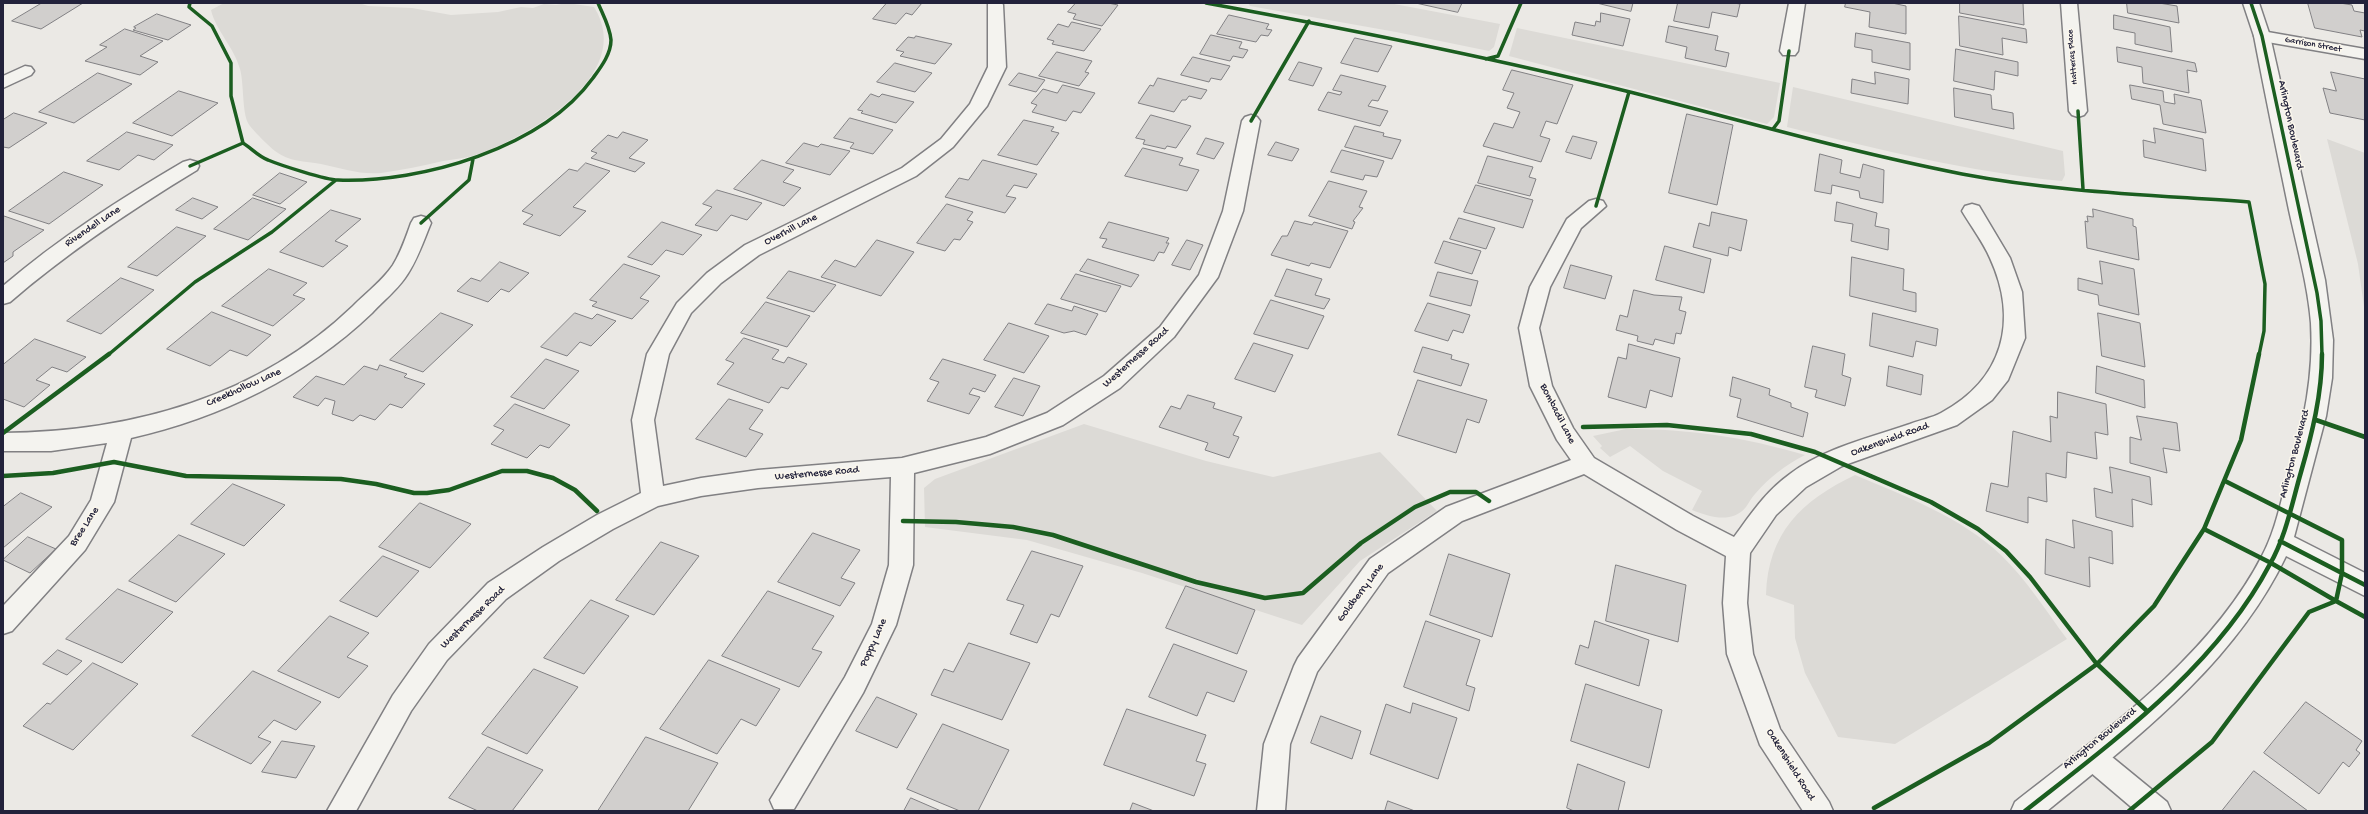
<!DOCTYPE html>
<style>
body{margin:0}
#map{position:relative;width:2368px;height:814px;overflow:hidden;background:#ebe9e5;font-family:"Gochi Hand",sans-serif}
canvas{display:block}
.frame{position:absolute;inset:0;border:4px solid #22223b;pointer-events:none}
</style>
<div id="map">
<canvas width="2368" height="814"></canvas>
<div class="frame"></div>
</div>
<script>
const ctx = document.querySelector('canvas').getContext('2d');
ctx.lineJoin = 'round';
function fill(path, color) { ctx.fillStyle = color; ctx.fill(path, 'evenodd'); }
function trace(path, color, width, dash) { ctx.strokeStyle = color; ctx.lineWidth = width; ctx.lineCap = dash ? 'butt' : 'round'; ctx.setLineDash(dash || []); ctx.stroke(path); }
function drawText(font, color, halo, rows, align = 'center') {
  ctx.font = font + ' "Gochi Hand",sans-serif'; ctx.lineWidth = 3; ctx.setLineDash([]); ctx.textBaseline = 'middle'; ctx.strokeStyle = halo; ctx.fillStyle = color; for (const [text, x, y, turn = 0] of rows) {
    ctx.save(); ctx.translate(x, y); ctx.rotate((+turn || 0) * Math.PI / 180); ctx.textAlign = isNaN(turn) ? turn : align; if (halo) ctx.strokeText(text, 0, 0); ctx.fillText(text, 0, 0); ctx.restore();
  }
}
fill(new Path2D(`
 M224 3H359L368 6 412 8 451 15 498 12 521 7 533 8 544 4 556 5 567 3 594 7C637 75 528 137 476 155 466 158 454 159 443 161 423 166 402 170 381 173 360 175 341 168 321 164 305 161 289 162 275 151 270 147 251 129 248 123 242 111 244 83 240 69 234 47 216 31 211 10Z
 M1248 3H1389L1500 24 1494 47 1489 51 1396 32 1250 6Z
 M1517 28 1780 83 1774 117 1767 124 1509 56Z
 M1793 87 2063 151 2065 175 2062 181C1969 172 1878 149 1787 127Z
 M2327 139 2365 153V314L2358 264Z
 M1084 424 1206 461 1273 477 1380 452 1437 511 1360 561 1302 625 1142 573 1027 540 925 527 924 488 935 479Z
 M1626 429C1691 429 1743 437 1805 455 1784 466 1771 476 1755 494 1751 498 1749 503 1746 507 1732 524 1710 517 1692 510L1702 491 1663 471 1630 446 1610 457 1600 448 1602 446 1593 436Z
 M1855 475C1905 496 1961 517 2001 555 2027 580 2046 611 2067 639L1895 744 1838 737 1805 673 1795 638 1794 605 1766 595C1768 533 1801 501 1855 475Z`), '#dcdad6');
const building = new Path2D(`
 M42 3H83L41 29 12 21Z
 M887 3H922L912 15 906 13 896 24 873 19Z
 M1076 3H1108L1118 5 1102 26 1073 19 1076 14 1068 12Z
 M1416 3H1462L1458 12Z
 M1597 3H1633L1631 11Z
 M1678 3H1734L1740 4 1737 17 1712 12 1709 28 1674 21Z
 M1846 3H1892L1906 6V34L1869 27 1870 12 1845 7Z
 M1960 3H2023L2024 25 1960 13Z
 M2127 3H2159L2177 6 2179 23 2128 13Z
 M2308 3H2340L2352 5 2354 11 2365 13V31L2360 30 2362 37 2315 28Z
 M1601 13 1630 19 1623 46 1572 35 1575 22 1595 26 1596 21 1600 22Z
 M157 14 191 25 168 40 133 30 136 28 134 27Z
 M1229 15 1269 24 1266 29 1272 30 1268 36 1261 35 1256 42 1217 34Z
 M2114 15 2170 27 2172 52 2135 44V33L2114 29Z
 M1959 16 2026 29 2027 43 2002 38 2003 55 1960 46Z
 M1072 22 1101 29 1084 51 1052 44 1054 41 1047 39 1058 24 1068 27Z
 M1669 26 1718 36 1715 50 1729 53 1726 67 1685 58 1687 47 1666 42Z
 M125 29 163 41 140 56 158 62 140 75 85 61 107 47 100 45Z
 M1856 33 1910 43V70L1872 62V50L1855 47Z
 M1211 35 1242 42 1239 48 1248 50 1243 58 1233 56 1230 61 1200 54Z
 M916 36 952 44 935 64 900 56 904 52 896 50 908 37 914 38Z
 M1355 38 1392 46 1378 72 1341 63Z
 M2117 47 2195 63 2197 72 2187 70 2189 93 2143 83 2142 67 2118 62Z
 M1956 49 2018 62V76L1995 71 1994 90 1954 81Z
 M1057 52 1092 61 1085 72 1089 73 1079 86 1039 76Z
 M1193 57 1230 66 1221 80 1211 78 1209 82 1181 75Z
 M1299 62 1322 68 1313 86 1289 80Z
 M895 63 932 73 915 92 877 82Z
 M1512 70 1573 85 1557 124 1546 121 1540 136 1550 139 1541 162 1483 146 1494 123 1513 128 1520 112 1507 108 1514 93 1503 90Z
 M1875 72 1909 79 1908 104 1851 93 1852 79 1875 84Z
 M2331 72 2365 79V120L2330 113 2323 88 2336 91Z
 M98 73 132 84 74 123 39 112Z
 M1019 73 1045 80 1036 92 1009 85Z
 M1341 75 1386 86 1378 101 1372 100 1368 106 1388 111 1380 126 1318 110 1328 92 1340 95 1342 92 1333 90Z
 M1158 78 1207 90 1201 99 1189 96 1186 100H1182L1174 112 1138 103 1150 85 1153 86Z
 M1063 85 1095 93 1081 113 1073 111 1066 121 1032 112 1037 105 1031 103 1043 89 1057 93Z
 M2130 85 2163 91 2164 102 2175 104 2174 94 2201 100 2206 133 2163 124 2160 105 2132 99Z
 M1954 88 1991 95 1992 109 2013 113 2014 129 1955 117Z
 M179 91 218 103 172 136 133 123Z
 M871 94 879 97 882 94 914 102 896 123 861 113 863 111 858 110Z
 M14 113 47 123 9 148 3 147V120Z
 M1687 114 1733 125 1717 205 1669 193Z
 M1151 115 1191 126 1176 148 1167 146 1165 149 1143 144 1145 140 1136 138Z
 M850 118 893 130 873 154 850 148 854 143 834 138Z
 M1024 120 1054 127 1051 131 1059 133 1037 165 998 155Z
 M1355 126 1384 133 1383 136 1401 140 1392 159 1345 147Z
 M2154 128 2203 139 2206 171 2144 157 2143 140 2155 143Z
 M127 132 173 145 154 160 138 155 119 170 87 161Z
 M623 132 648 140 629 158 645 163 635 172 591 158 597 153 591 151 608 135 617 138Z
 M1573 136 1597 142 1591 159 1566 152Z
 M1206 138 1224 143 1214 159 1197 154Z
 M1276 142 1299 149 1292 161 1268 155Z
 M804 143 818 147 821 144 850 151 830 175 786 163Z
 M1143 148 1183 158 1179 165 1199 170 1187 191 1125 176Z
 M1342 150 1384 161 1377 177 1365 175 1363 180 1331 172Z
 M1820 154 1842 160 1840 173 1860 178 1863 164 1884 170 1883 203 1860 198 1859 191 1832 185 1831 194 1815 191Z
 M1488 156 1533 167 1529 177 1536 179 1530 196 1478 183Z
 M762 160 794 170 783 182 801 188 784 206 734 189Z
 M983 160 1037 174 1027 188 1014 185 1006 196 1016 198 1005 213 945 197 959 178 968 180Z
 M586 163 610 171 573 207 586 211 560 236 523 224 533 215 522 211 569 169 577 171Z
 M64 172 103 185 49 224 9 211Z
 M280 173 307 182 280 204 253 195Z
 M1329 181 1367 191 1359 207 1363 208 1353 221 1355 222 1352 229 1309 216Z
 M1476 185 1533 200 1523 228 1464 212Z
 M717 190 762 203 747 220 731 215 717 231 695 225 712 207 703 204Z
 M193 198 218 207 202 219 176 210Z
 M253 198 286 209 248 240 214 229Z
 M1837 202 1877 213 1875 226 1889 229 1888 250 1851 241 1853 224 1835 221Z
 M947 204 973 212 967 220 973 222 960 240 954 239 945 251 917 243Z
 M2093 209 2133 219V226L2136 227 2139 260 2087 248 2085 221 2088 222 2087 216 2093 217Z
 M331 210 361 219 335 241 348 246 323 267 280 252Z
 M1712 212 1747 220 1741 251 1729 247 1728 256 1693 247 1699 223 1709 226Z
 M4 216 44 230 13 252V256L3 263Z
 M1459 218 1495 228 1486 249 1450 239Z
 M1295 221 1312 225 1314 222 1348 231 1330 268 1311 263 1309 266 1271 255 1282 236H1287Z
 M662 222 702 235 683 255 666 250 652 265 628 257Z
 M1109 222 1169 238 1166 243H1169L1164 253 1159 252 1154 261 1102 247 1107 239 1100 238Z
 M177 227 206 236 157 276 128 267Z
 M877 240 914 252 881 296 821 277 835 260 855 267Z
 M1187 240 1203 245 1190 270 1172 265Z
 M1444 241 1481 251 1472 274 1435 263Z
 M1665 246 1711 259 1704 293 1656 280Z
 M1852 257 1904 269 1903 290 1916 293V312L1850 296Z
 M1088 259 1139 275 1131 287 1080 271Z
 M2100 261 2134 269 2139 315 2099 305 2098 295 2078 290V278L2102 284Z
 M500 262 529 273 509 292 501 289 488 302 457 291 471 278 480 281Z
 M624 264 660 276 640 298 649 301 632 319 592 306 597 302 590 300Z
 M1571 265 1612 276 1605 299 1564 288Z
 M269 269 307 283 293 295 305 299 273 326 222 306Z
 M1287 269 1322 279 1315 295 1330 299 1324 309 1275 296Z
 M789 271 836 285 814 312 767 298Z
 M1438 272 1478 281 1471 306 1430 296Z
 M1076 274 1121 286 1106 312 1061 299Z
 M121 278 154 290 101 334 67 321Z
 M1634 290 1654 295 1682 297 1679 310 1686 312 1681 334 1676 333 1674 344 1655 339 1653 345 1637 341 1638 336 1616 330 1620 315 1627 317Z
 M1271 300 1324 316 1308 349 1254 334Z
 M766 302 810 316 787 347 741 333Z
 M1428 303 1470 315 1463 333 1453 330 1448 341 1415 331Z
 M1048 304 1072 311 1074 306 1098 314 1086 335 1074 331 1064 333 1035 324Z
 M212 312 271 335 247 356 230 350 210 366 167 349Z
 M441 313 473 325 423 372 390 360Z
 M575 313 592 319 597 314 616 321 591 346 580 342 567 356 541 347Z
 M1873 313 1938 329 1936 346 1916 341 1913 357 1870 346Z
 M2098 313 2140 323 2145 367 2102 356Z
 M1009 323 1049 336 1024 373 984 360Z
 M744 338 779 350 772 359 784 363 788 357 807 364 788 389 781 387 769 403 717 384 734 363 726 360Z
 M35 339 86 357 67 372 52 367 36 380 50 385 24 407 3 399V365Z
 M1254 343 1293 355 1275 392 1235 379Z
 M1629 344 1680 358 1672 397 1650 390 1646 408 1608 397 1618 357 1626 359Z
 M1813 346 1845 354 1842 375 1851 378 1845 406 1815 397 1817 390 1805 387Z
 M1423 347 1452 355 1451 359 1469 364 1461 386 1414 372Z
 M546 359 579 371 544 409 511 397Z
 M943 359 996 375 985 392 973 388 969 394 980 397 969 414 927 401 939 382 930 379Z
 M380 365 407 374 404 377 425 384 402 408 390 404 375 420 360 415 353 421 332 414 335 401 325 398 318 406 293 397 316 376 344 385 364 366 377 370Z
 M1889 366 1923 375 1921 395 1887 386Z
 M2097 366 2144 380 2145 408 2096 393Z
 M1733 377 1770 389 1769 395 1791 403V407L1808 413 1803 437 1737 417 1741 399 1730 396Z
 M1014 378 1040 386 1023 416 995 407Z
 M1418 380 1487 400 1479 423 1467 419 1456 453 1398 435Z
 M2058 392 2106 404 2108 435 2095 432 2097 459 2067 452 2066 478 2046 473 2047 502 2028 497V523L1986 511 1991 483 2008 487 2013 431 2051 442 2050 416 2057 418Z
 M1188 395 1215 403 1213 408 1242 417 1233 435 1239 437 1229 458 1205 450 1208 443 1159 427 1171 406 1180 409Z
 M729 399 763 410 749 429 763 434 746 457 696 439Z
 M515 404 570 425 549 448 540 445 527 458 491 444 504 430 494 426Z
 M2137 416 2177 423 2180 451 2163 448 2167 473 2130 463V437L2141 440Z
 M2110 467 2150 477 2152 505 2132 499 2133 527 2096 517 2094 488 2112 493Z
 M233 484 285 505 244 546 191 524Z
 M21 493 52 507 3 548V507Z
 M420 503 471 524 430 568 379 547Z
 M2073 520 2112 531 2113 564 2089 557 2090 587 2045 574 2046 539 2074 548Z
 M813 533 860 550 841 578 855 583 840 606 778 582Z
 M179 535 225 554 176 602 129 581Z
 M28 537 56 549 30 573 3 560Z
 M661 542 699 556 654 615 616 600Z
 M1032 551 1083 566 1059 617 1051 614 1037 643 1010 634 1024 605 1007 600Z
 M1449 554 1510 574 1492 637 1430 615Z
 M383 556 419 571 377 617 340 601Z
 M1616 565 1686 585 1678 642 1606 621Z
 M1186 586 1255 610 1237 654 1166 628Z
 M118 589 173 612 122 663 66 639Z
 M768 591 834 616 812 649 822 652 799 687 722 656Z
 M591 600 629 616 584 674 544 658Z
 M330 616 369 633 347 657 368 666 339 698 278 671Z
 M1426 621 1480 640 1466 685 1475 688 1469 711 1404 687Z
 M1595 621 1649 640 1639 686 1575 664 1580 645 1588 648Z
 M969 643 1030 663 1002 720 931 695 944 669 953 672Z
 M1174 644 1247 671 1234 702 1207 692 1197 716 1149 697Z
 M58 650 82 661 67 675 43 664Z
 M709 660 780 689 756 726 741 719 717 754 660 729Z
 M93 663 138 684 73 750 23 726 47 703 50 704Z
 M534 669 578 687 527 754 482 734Z
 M253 671 321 702 296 730 274 720 258 737 271 742 251 764 192 736Z
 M1586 684 1662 710 1649 768 1571 741Z
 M877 697 917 714 897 748 856 731Z
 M2306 702 2362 741 2356 750 2360 753 2349 767 2343 762 2319 794 2264 753Z
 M1413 703 1457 718 1438 779 1370 754 1386 704 1410 713Z
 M1127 709 1206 735 1196 761 1206 764 1194 796 1104 765Z
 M1321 716 1361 731 1352 759 1311 743Z
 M943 724 1009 750 978 811H960L907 789Z
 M646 737 718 763 688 811H598Z
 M282 741 315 746 296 778 262 772Z
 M488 747 543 770 512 811H478L449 798Z
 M1578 764 1625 782 1618 811H1574L1567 808Z
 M2254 771 2308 811H2222Z
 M911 798 941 811H904Z
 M1388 801 1415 811H1385Z
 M1133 803 1154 811H1130Z`);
fill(building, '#d1cfcd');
trace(building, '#818083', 1);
const minor = new Path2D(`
 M988 3H1002L1003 5 1006 67 987 106 953 147 916 176 759 255 721 283 691 313 669 354 654 420 663 486 701 478 758 470 902 458 986 437 1047 413 1104 376 1160 327 1199 275 1223 211 1242 121 1245 117 1251 115 1257 117 1260 121 1243 211 1218 277 1174 337 1120 388 1063 425 990 454 914 473 913 565 896 625 863 693 794 809H774L770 800 845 677 872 624 889 565 891 477 758 488 701 496 658 506 613 529 559 561 506 599 447 660 411 711 356 811H327L393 695 429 644 488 583 543 547 597 515 641 493 632 420 647 354 677 303 707 273 745 245 902 168 941 139 970 104 988 67Z
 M1789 3H1805L1798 51 1795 55H1783L1780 51Z
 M2061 3H2077L2087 111 2084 115 2078 117 2072 115 2069 111Z
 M2262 31 2365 49V59L2256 40 2254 36 2256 32Z
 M25 66 31 67 34 71 31 75 3 88V76Z
 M190 160 197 162 199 166 197 170C131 210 68 252 10 302L3 304V286C59 238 120 199 183 162Z
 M1596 199 1603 201 1606 206 1581 228 1550 287 1539 328 1552 386 1573 428 1594 458 1693 516 1734 537C1751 514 1766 491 1790 474 1824 448 1870 438 1910 424 1920 420 1932 418 1941 413 2003 380 2019 321 1990 258 1983 242 1971 226 1962 211L1965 206 1972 204 1979 206 2010 258 2022 292 2025 338 2008 380 1992 400 1957 425 1842 466 1806 487 1776 515 1750 553 1747 603 1753 654 1780 729 1829 802 1833 811H1803L1760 745 1727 654 1723 603 1726 556 1677 530 1584 474 1462 521 1388 573 1317 672 1290 744 1285 811H1257L1264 744 1294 666 1298 658 1370 559 1446 507 1571 460 1557 440 1530 386 1519 328 1530 287 1567 219 1589 201Z
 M421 216 428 218 431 223C423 242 417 261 405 278 396 291 383 301 372 313 305 377 220 418 131 438L114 502 85 550 12 631 3 634V606L69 536 91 500 107 443 51 451H3V433C132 432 258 397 353 306 366 293 383 280 393 265 401 252 406 237 411 223L414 218Z
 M2092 744 2101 748 2167 802 2171 811H2136L2083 766 2079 757 2083 748Z`);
const tertiary = new Path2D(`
 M2243 3H2259L2270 36 2325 280 2333 340 2332 378 2326 416 2294 537 2365 573V596L2286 556C2235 663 2137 738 2047 811H2011L2015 802C2103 733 2210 657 2262 556 2276 530 2281 500 2289 472 2304 423 2314 375 2311 323 2308 285 2297 247 2289 210 2277 152 2265 94 2254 36Z`);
trace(minor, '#818083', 3);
trace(tertiary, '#818083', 3);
fill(minor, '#f4f3ef');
fill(tertiary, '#f4f3ef');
trace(new Path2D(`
 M190 3 189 7 212 26 231 63V96L243 143C251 148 259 157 268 160 280 165 326 180 338 180 422 183 542 148 593 78 601 67 611 54 611 40 610 27 603 15 598 3
 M1206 3C1348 29 1489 57 1630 92 1740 120 1850 152 1962 174 2056 192 2154 195 2249 202L2265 284 2264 331 2259 355
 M2251 3 2262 36 2317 293 2321 321 2322 355
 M1486 59 1498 56 1521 3
 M2078 111 2083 189
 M1251 121 1309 21
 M1773 129 1779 121 1789 51
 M190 166 243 143
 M1596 206 1629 92
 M421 223 469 180 473 159
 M108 355 195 282 272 232 336 180`), '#1b5e20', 3.5);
trace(new Path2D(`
 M2316 420 2365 437
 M1583 427 1667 425 1751 434 1815 452 1931 502 1978 529 2006 551 2030 577 2096 663 2147 711
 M3 433 109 354
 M3 476 53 473 114 462 186 476 341 479 376 484 414 493H427L449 490 502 471H527L553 478 575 490 597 511
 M903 521 956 522 1013 527 1053 535 1196 582 1265 598 1303 593 1361 543 1415 507 1450 492H1476L1489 501
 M2204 529 2271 563 2336 601 2342 573V540L2225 481
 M2280 541 2365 585
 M1874 808 1989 743 2097 664 2154 606 2204 529 2241 440 2259 354
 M2025 811C2115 740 2216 667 2270 564 2286 536 2292 503 2301 472 2312 434 2322 394 2322 354
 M2129 811 2212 742 2309 612 2336 601 2365 617`), '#1b5e20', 4.5);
drawText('9px', '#22223b', '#fbf7ec', [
 ["Garrison Street",2313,45,10],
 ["Hatteras Place",2073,57,-95]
]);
drawText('11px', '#22223b', '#fbf7ec', [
 ["Arlington Boulevard",2290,125,78],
 ["Rivendell Lane",93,227,-34],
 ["Overhill Lane",791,230,-27],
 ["Westernesse Road",1136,358,-42],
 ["Creekhollow Lane",244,388,-24],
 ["Bombadil Lane",1557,414,63],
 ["Oakenshield Road",1890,440,-20],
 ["Arlington Boulevard",2295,454,-75],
 ["Westernesse Road",817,474,-5],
 ["Bree Lane",85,527,-57],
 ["Goldberry Lane",1361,593,-53],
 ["Westernesse Road",473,618,-44],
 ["Poppy Lane",874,643,-66],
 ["Arlington Boulevard",2100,739,-39],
 ["Oakenshield Road",1790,765,58]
]);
</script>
